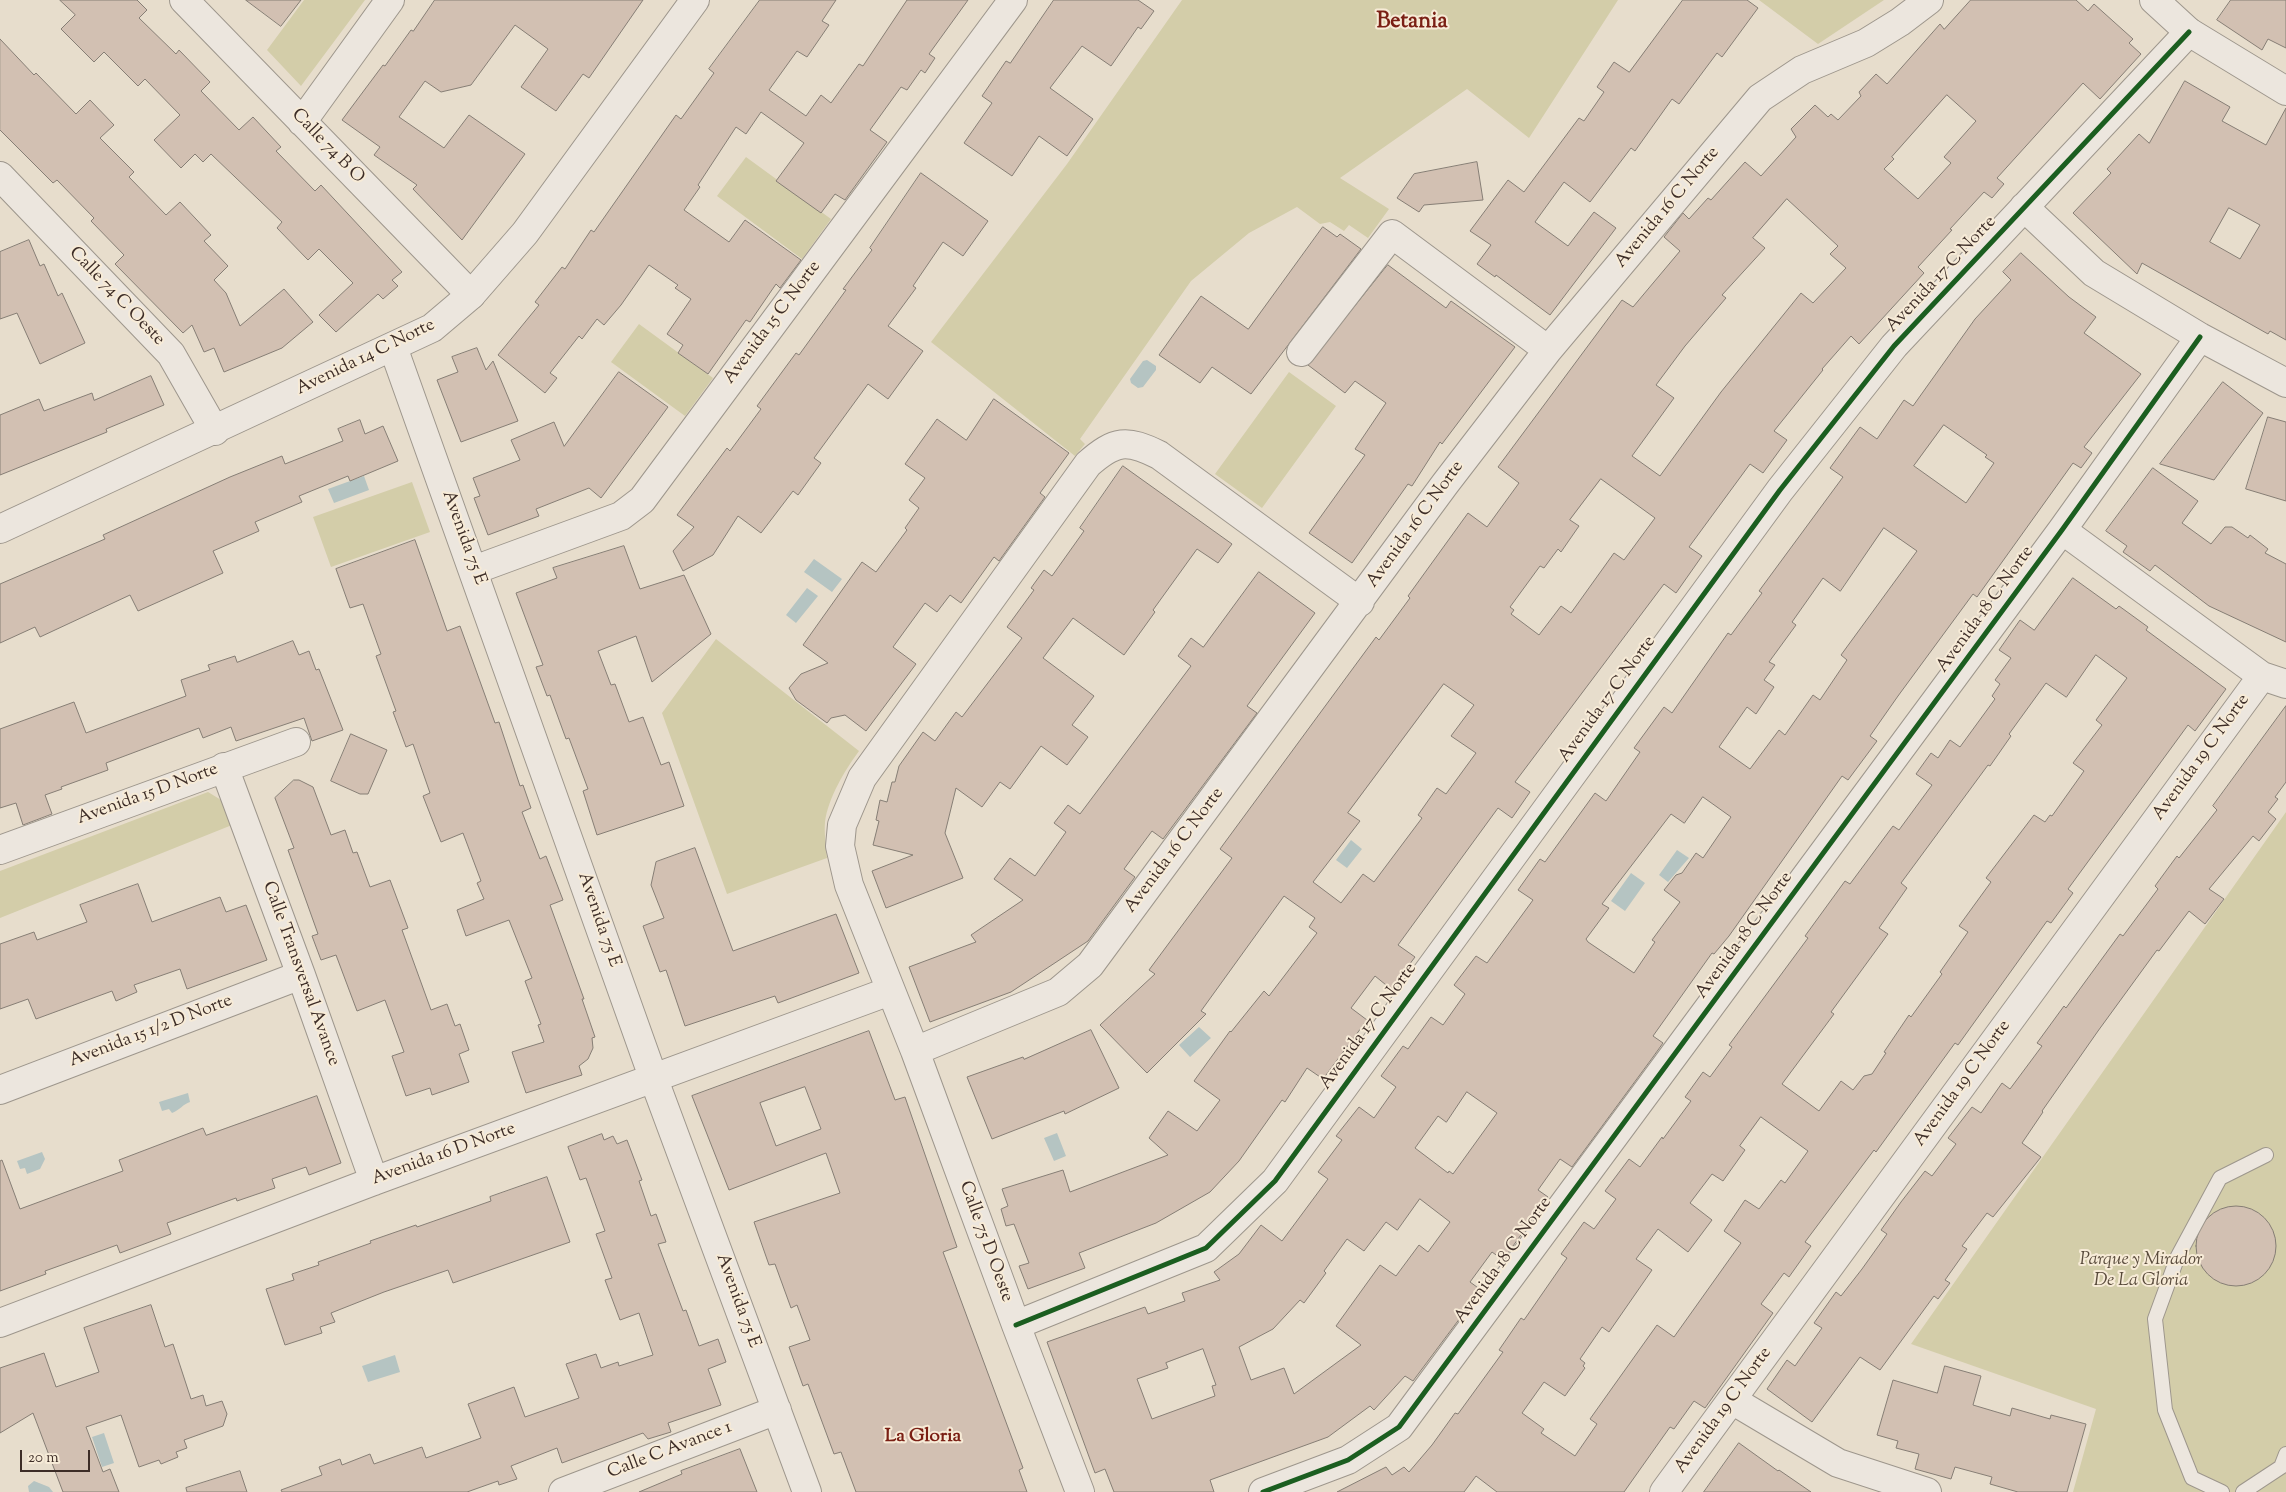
<!DOCTYPE html>
<style>
body{margin:0}
#map{position:relative;width:2286px;height:1492px;overflow:hidden;background:#e7ddcc;font-family:"Sorts Mill Goudy",serif}
canvas{display:block}
.scale{position:absolute;left:20px;top:1450px;width:70px;height:22px;box-sizing:border-box;border:2px solid #3d2d27;border-top:0;padding-left:6px;font-size:15px;line-height:18px;white-space:nowrap;color:#3d2d27;-webkit-text-stroke:4px #f7ebd7;paint-order:stroke}
</style>
<div id="map">
<canvas width="2286" height="1492"></canvas>
<div class="scale">20 m</div>
</div>
<script>
const ctx = document.querySelector('canvas').getContext('2d');
ctx.lineJoin = 'round';
function fill(path, color) { ctx.fillStyle = color; ctx.fill(path, 'evenodd'); }
function trace(path, color, width, dash) { ctx.strokeStyle = color; ctx.lineWidth = width; ctx.lineCap = dash ? 'butt' : 'round'; ctx.setLineDash(dash || []); ctx.stroke(path); }
function drawText(font, color, halo, rows, align = 'center') {
  ctx.font = font + ' "Sorts Mill Goudy",serif'; ctx.lineWidth = 4; ctx.setLineDash([]); ctx.textBaseline = 'middle'; ctx.strokeStyle = halo; ctx.fillStyle = color; for (const [text, x, y, turn = 0] of rows) {
    ctx.save(); ctx.translate(x, y); ctx.rotate((+turn || 0) * Math.PI / 180); ctx.textAlign = isNaN(turn) ? turn : align; if (halo) ctx.strokeText(text, 0, 0); ctx.fillText(text, 0, 0); ctx.restore();
  }
}
fill(new Path2D(`
 M304 0H365L301 86 267 50Z
 M1182 0H1618L1529 138 1467 89 1340 178 1389 209 1368 238 1349 225 1344 231 1330 222 1320 224 1297 207 1249 233 1191 281 1080 439 1085 444 1075 456 931 342 1067 164Z
 M1759 0H1884L1818 44Z
 M746 157 831 219 802 259 717 196Z
 M639 324 713 378 685 416 611 362Z
 M1289 372 1336 406 1262 508 1215 474Z
 M412 482 430 532 331 567 313 517Z
 M716 639 859 751C845 770 828 798 825 822 824 833 826 846 827 858L727 894 662 713Z
 M208 792 226 803 232 825 0 918V871Z
 M2286 812V1492H2073L2096 1409 1911 1344Z`), '#d3cda9');
fill(new Path2D(`
 M1147 360 1156 366V370L1143 387 1138 388 1131 383 1130 379 1143 361Z
 M364 476 369 490 334 503 328 489Z
 M814 559 842 579 832 592 804 572Z
 M807 588 818 596 796 623 786 615Z
 M1351 840 1362 849 1347 868 1336 860Z
 M1677 850 1689 858 1668 882 1659 875Z
 M1631 873 1645 883 1625 911 1611 901Z
 M1199 1027 1211 1038 1190 1057 1179 1045Z
 M188 1093 190 1102C183 1104 180 1110 172 1113L169 1109 162 1111 159 1102Z
 M1057 1133 1066 1156 1054 1161 1044 1138Z
 M42 1152 45 1159 40 1169 27 1174 25 1168 20 1169 17 1161Z
 M395 1355 400 1372 368 1382 362 1366Z
 M104 1433 114 1463 102 1467 92 1437Z
 M34 1481 49 1487 53 1492H29L28 1486Z`), '#b5c4c2');
const building = new Path2D(`
 M60 0H137L147 10 139 18 176 54 179 50 210 82 201 91 239 130 253 117 281 147 276 151 315 191 321 185 402 272 392 280 398 286 383 299 378 294 336 332 319 315 353 283 319 249 308 260 277 228 282 222 211 154 203 162 195 154 181 168 154 140 180 115 145 79 138 86 104 52 94 62 61 29 75 15Z
 M246 0H301L281 26Z
 M435 0H643L589 78 583 74 556 111 521 87 548 49 515 25 471 85 441 92 425 81 399 117 444 148 469 115 525 154 462 240 413 189 417 185 374 155 380 147 342 120 383 65 385 66 411 30 413 31Z
 M760 0H836L822 21 829 25 807 57 797 51 769 90 806 116 821 95 831 103 859 64 863 66 907 0H968L929 54 935 58 925 73 921 70 907 90 901 87 870 130 887 142 845 200 835 194 821 213 776 181 804 143 761 112 746 134 736 127 698 185 700 187 684 210 729 242 745 220 801 260 780 288 776 284 750 322 746 320 708 374 678 353 683 345 667 334 691 299 675 288 678 285 649 265 621 305 604 325 597 319 582 339 579 336 550 373 557 378 545 393 498 355 539 305 535 302 562 267 565 269 591 230 594 232 676 115 681 119 714 73 709 69Z
 M1054 0H1138L1154 11 1141 29 1138 27 1111 66 1082 46 1050 88 1093 119 1067 156 1039 136 1012 176 964 143 992 103 982 96 1006 61 1010 63Z
 M1683 0H1747L1758 8 1722 57 1717 53 1679 104 1672 99 1635 151 1631 148 1590 202 1564 182 1535 222 1568 246 1594 212 1616 228 1550 315 1496 275 1495 277 1477 264 1491 245 1470 231 1508 180 1524 192 1579 118 1584 121 1604 92 1597 87 1614 62 1629 72Z
 M1971 0H2076L2088 11 2094 4 2133 39 2129 43 2141 54 2100 99 2083 83 1997 178 2004 184 1992 198 1984 192 1950 229 1952 230 1918 267 1924 273 1859 344 1851 336 1822 369 1823 370 1774 431 1787 440 1763 473 1750 464 1689 547 1702 556 1676 593 1664 584 1515 782 1530 792 1512 818 1498 808 1398 945 1415 957 1391 989 1375 976 1351 1008 1367 1020 1323 1079 1307 1068 1285 1102 1282 1100 1239 1161 1210 1192 1156 1223 1079 1253 1085 1268 1028 1289 1019 1266 1029 1263 1014 1224 1006 1226 1001 1209 1008 1206 1002 1189 1063 1170 1070 1192 1168 1155 1149 1138 1168 1111 1197 1131 1220 1100 1194 1081 1230 1031 1231 1032 1264 991 1269 996 1317 933 1309 927 1315 918 1284 896 1201 1011 1206 1014 1147 1073 1100 1025 1155 974 1149 970 1232 858 1220 849 1376 637 1379 640 1410 598 1408 596 1468 513 1487 527 1519 483 1498 467 1622 300 1633 307 1680 251 1664 237 1683 213 1689 219 1708 198 1711 200 1745 162 1761 176 1796 137 1791 129 1815 105 1828 117 1831 114 1838 120 1861 96 1859 92 1876 74 1887 84 1940 24 1944 29ZM1947 95 1976 121 1944 157 1951 163 1918 199 1884 169 1894 159 1892 157ZM1787 199 1838 246 1830 254 1846 268 1813 303 1801 293 1721 392 1660 476 1632 456 1674 398 1656 385 1685 346 1726 298 1722 295 1765 248 1753 238ZM1601 479 1655 518 1624 560 1614 553 1571 613 1561 606 1539 635 1511 614 1514 610 1510 607 1540 566 1544 568 1558 549 1561 552 1579 526 1570 520ZM1444 684 1474 705 1451 736 1476 753 1446 794 1437 788 1418 815 1422 818 1374 882 1363 874 1341 903 1313 882 1360 821 1348 813Z
 M2231 0H2286V48L2268 39 2262 50 2217 20Z
 M0 39 34 75 36 73 76 114 90 100 114 125 100 138 134 172 129 177 166 215 180 202 211 235 204 241 228 266 214 280 226 293 240 326 284 289 313 322 282 348 224 372 214 348 204 352 192 325 183 333 115 264 124 255 91 221 94 218 57 180 53 183 0 130Z
 M2185 81 2230 107 2222 121 2266 145 2286 108V340L2270 331 2268 334 2142 263 2137 274 2073 213 2111 173 2107 169 2139 134 2149 143ZM2229 208 2260 225 2240 259 2210 242Z
 M1477 162 1483 200 1424 205 1419 212 1397 198 1414 174Z
 M921 173 988 221 963 256 943 242 913 286 916 288 888 326 923 351 888 399 868 384 814 458 821 463 798 495 793 491 761 533 738 516 713 555 683 571 673 551 694 527 677 515 727 448 730 451 761 409 757 406 796 353 799 355 846 290 843 289 872 250 870 248Z
 M1323 227 1337 237 1340 234 1361 249 1251 394 1212 367 1200 383 1159 355 1201 296 1248 329Z
 M29 240 40 266 44 264 58 296 62 293 85 343 40 364 17 313 0 319V252Z
 M2021 253 2069 297 2096 317 2084 333 2141 374 2084 447 2092 453 2081 468 2073 463 1977 597 1973 594 1898 696 1870 736 1877 741 1848 780 1842 776 1729 936 1714 954 1712 953 1653 1036 1663 1043 1653 1057 1572 1167 1560 1159 1538 1190 1548 1197 1503 1260 1492 1252 1470 1282 1481 1290 1413 1381 1405 1376 1374 1410 1370 1406 1328 1437 1210 1480 1214 1492H1114L1105 1469 1095 1473 1047 1342 1145 1307 1148 1314 1185 1301 1182 1293 1220 1280 1214 1272 1239 1254 1261 1225 1282 1241 1328 1179 1318 1172 1342 1140 1336 1136 1359 1107 1374 1118 1396 1087 1381 1076 1403 1046 1408 1049 1431 1017 1443 1025 1465 994 1454 985 1476 956 1487 963 1533 900 1518 890 1540 859 1545 862 1595 793 1606 801 1640 752 1634 748 1664 707 1672 713 1728 633 1731 635 1762 593 1759 591 1843 477 1830 468 1860 427 1877 439 1904 400 1913 406 1975 319 2011 280 2003 272ZM1944 425 1987 455 1985 457 1994 463 1966 503 1914 466ZM1884 528 1917 551 1841 655 1847 660 1820 700 1813 695 1785 735 1779 730 1750 769 1719 747 1747 707 1756 714 1774 687 1764 680 1775 665 1769 662 1796 625 1792 622 1823 578 1840 591ZM1703 797 1731 817 1703 858 1696 853 1682 873 1676 875 1664 890 1680 902 1652 940 1655 942 1634 973 1588 942 1586 939 1609 908 1602 904 1671 814 1684 823ZM1467 1092 1497 1113 1453 1174 1449 1171 1448 1173 1415 1148 1438 1116 1446 1122ZM1420 1199 1450 1222 1428 1252 1419 1245 1396 1276 1380 1265 1336 1326 1361 1345 1294 1394 1284 1368 1251 1380 1239 1347 1273 1329 1300 1300 1304 1303 1326 1273 1324 1271 1347 1239 1364 1251 1386 1222 1397 1230ZM1203 1349 1216 1385 1212 1386 1215 1396 1152 1419 1137 1379 1168 1368 1166 1363Z
 M1388 265 1446 308 1451 301 1515 347 1442 444 1440 442 1412 486 1408 484 1352 563 1309 533 1365 455 1355 449 1386 403 1355 381 1345 393 1308 365Z
 M477 348 486 370 493 361 518 421 461 442 437 380 458 372 452 357Z
 M619 372 668 407 601 498 589 488 536 509 539 516 488 535 474 498 480 496 473 478 520 460 511 440 554 422 564 446Z
 M151 376 164 405 106 429 107 432 0 475V415L39 399 44 411 92 393 94 400Z
 M2223 382 2263 413 2214 480 2160 464Z
 M994 399 1069 453 1040 493 1045 497 999 561 994 557 961 603 950 595 937 612 925 603 893 647 916 664 866 731 845 715 831 718 827 723 796 700 789 688 801 674 828 663 803 645 862 562 876 572 907 530 905 528 919 508 909 500 925 478 905 464 937 419 966 440Z
 M2268 417 2286 422V501L2246 489Z
 M360 420 365 434 383 426 398 461 350 481 348 476 299 496 302 502 255 522 259 531 213 551 223 573 138 611 130 595 40 637 35 627 0 643V584L105 539 103 535 230 477 282 456 285 464 343 441 338 429Z
 M1123 466 1232 544 1218 563 1197 549 1153 610 1155 612 1124 655 1073 618 1043 658 1094 696 1072 725 1088 737 1067 765 1041 746 1010 789 1000 782 982 807 956 788 945 833 963 878 886 908 872 871 913 855 873 845 879 821 876 820 880 800 887 802 892 782H895L899 766 923 732 935 741 956 712 962 717 1022 638 1007 627 1034 590 1031 588 1044 570 1052 576 1084 531 1080 528Z
 M2153 468 2198 501 2182 523 2211 544 2225 527H2232L2248 538 2250 535 2268 549 2265 553 2286 564V642L2209 606 2155 565 2150 571 2123 552 2127 546 2106 531Z
 M415 540 447 631 460 626 495 723 499 722 520 786 523 785 531 808 522 812 540 859 546 856 563 900 550 905 584 999H582L595 1037 592 1038 593 1048 588 1059 579 1066 582 1075 526 1093 512 1052 544 1042 538 1025 541 1024 525 981 532 978 509 920 466 936 457 910 484 899 477 883 481 881 463 833 441 842 423 796 430 793 413 744 406 747 393 712 396 711 376 656 381 654 363 604 350 608 336 569Z
 M624 546 640 589 684 575 711 634 652 682 636 636 598 651 611 685 615 684 629 722 643 717 661 765 669 762 684 806 597 835 583 791 588 789 569 738 566 739 550 695 547 696 536 667 543 665 516 593 557 578 553 568Z
 M1259 572 1315 613 1247 706 1257 713 1163 839 1152 831 1135 854 1124 869 1135 877 1088 941 1011 992 930 1022 909 967 976 942 971 935 1023 900 994 879 1010 858 1035 876 1066 832 1054 823 1068 805 1080 814 1191 666 1178 656 1191 638 1203 647Z
 M2073 578 2116 609 2119 606 2148 627 2146 630 2226 689 2195 731 2188 725 2068 889 2073 893 2051 923 2047 921 1958 1045 1955 1043 1876 1152 1874 1150 1805 1242 1811 1246 1789 1277 1784 1273 1761 1304 1773 1313 1705 1408 1694 1401 1674 1429 1670 1427 1624 1492H1497L1476 1476 1464 1492H1337L1386 1467 1392 1475 1404 1467 1409 1472 1432 1445 1455 1413 1458 1414 1503 1352 1499 1350 1521 1318 1524 1320 1567 1258 1561 1254 1584 1222 1594 1229 1616 1199 1605 1191 1629 1159 1640 1167 1662 1137 1663 1139 1691 1101 1685 1097 1703 1072 1710 1077 1732 1047 1729 1045 1808 938 1805 936 1845 881 1850 884 1893 826 1899 830 1932 785 1916 774 1931 753 1938 758 1950 740 1960 747 1995 699 1992 696 2000 684 1995 680 2011 658 1999 650 2020 620 2034 630ZM2096 655 2127 678 2096 720 2102 725 2073 763 2084 771 2052 816 2050 815 2045 822 2034 815 1986 878 1991 882 1959 926 1968 932 1940 972 1942 974 1911 1017 1909 1015 1884 1052 1886 1053 1872 1074 1864 1076 1853 1090 1841 1081 1819 1111 1782 1084 1834 1014 1831 1012 1888 934 1879 928 1907 888 1901 883 1988 765 1990 766 2011 736 2009 734 2046 683 2066 697ZM1761 1117 1808 1151 1785 1183 1781 1180 1759 1209 1745 1200 1724 1231 1741 1243 1674 1337 1657 1325 1590 1419 1597 1424 1575 1456 1541 1433 1544 1429 1522 1413 1544 1382 1565 1396 1585 1368 1583 1366 1585 1363 1580 1359 1602 1327 1609 1332 1652 1270 1636 1259 1658 1229 1688 1252 1712 1220 1690 1203 1712 1174 1723 1181 1745 1150 1740 1146Z
 M293 641 299 655 309 651 316 670 319 669 343 730 312 741 304 718 236 741 231 727 203 738 199 728 106 763 108 770 61 787 62 789 45 795 52 814 23 825 16 803 0 808V729L74 702 86 733 186 696 181 680 210 670 208 665 235 656 237 662Z
 M2286 706V782L2275 797 2278 799 2268 812 2276 819 2259 841 2253 836 2209 889 2224 899 2205 924 2189 911 2159 951 2157 950 2098 1031 2042 1111 2043 1112 2022 1143 2041 1157 1993 1217 1987 1213 1962 1246 1967 1249 1945 1280 1950 1283 1938 1299 1934 1296 1880 1370 1860 1357 1812 1422 1767 1389 1787 1360 1795 1366 1822 1328 1814 1323 1836 1292 1841 1296 1862 1269 1887 1234 1881 1230 1901 1202 1925 1171 1932 1176 1956 1144 1948 1138 1972 1107 1981 1113 2002 1083 2010 1089 2042 1046 2037 1043 2064 1006 2066 1008 2120 934 2123 936 2158 889 2155 886 2177 856 2179 858 2217 810 2213 806Z
 M351 734 387 750 368 794H360L331 781Z
 M294 780H299L313 787 331 835 345 830 353 853 357 852 370 887 390 880 408 928 402 930 431 1010 447 1004 455 1026 460 1024 469 1050 459 1054 469 1082 432 1095 430 1088 406 1096 392 1056 404 1052 385 1000 357 1011 336 955 321 960 312 936 318 934 288 850 294 848 275 798Z
 M695 848 733 951 836 914 859 973 778 1003 775 996 685 1026 666 970 660 972 643 926 664 918 651 885 656 862Z
 M138 884 152 922 220 897 226 912 246 905 267 960 187 989 180 969 134 985 137 992 116 1001 112 991 36 1019 28 999 0 1009V944L34 932 37 940 87 922 80 905Z
 M1091 1030 1119 1088 1065 1114 1064 1111 992 1139 967 1077 1023 1057 1024 1059Z
 M869 1031 895 1100 905 1097 957 1247 943 1252 1023 1468 1019 1470 1027 1492H856L841 1452 834 1454 808 1384 803 1386 789 1347 810 1340 797 1305 791 1308 775 1264 769 1265 754 1222 840 1193 826 1153 729 1190 692 1096ZM805 1087 821 1129 776 1146 760 1103Z
 M317 1096 341 1163 309 1175 306 1167 272 1179 275 1188 237 1201 236 1198 167 1223 171 1234 120 1253 117 1245 45 1271 46 1274 0 1291V1161L2 1160 20 1209 123 1171 119 1160 203 1128 206 1135Z
 M602 1134 604 1140 613 1136 617 1144 627 1140 642 1180 639 1181 651 1216 656 1214 666 1242 658 1244 683 1311 686 1310 699 1346 718 1339 726 1362 708 1369 721 1405 668 1423 671 1432 648 1439 643 1433 562 1463 557 1448 511 1466 517 1479 499 1485 498 1481 467 1492H282L281 1490 322 1475 319 1467 340 1459 342 1465 370 1454 374 1464 422 1447 426 1458 481 1438 468 1404 514 1387 525 1417 579 1398 566 1364 596 1354 601 1368 618 1362 619 1366 653 1355 639 1313 620 1320 605 1280 612 1278 596 1234 605 1231 586 1178 580 1180 568 1147Z
 M547 1177 570 1242 453 1283 448 1270 384 1292 331 1313 335 1322 320 1327 322 1333 285 1345 266 1289 294 1280 292 1274 319 1265 318 1262 371 1243 370 1241 416 1225 417 1227 491 1201 490 1197Z
 M2196 1246a40 40 0 1 1 80 0a40 40 0 1 1-80 0Z
 M151 1305 165 1347 173 1344 191 1399 203 1395 206 1406 222 1401 227 1414 223 1426 184 1440 187 1448 176 1452 178 1457 161 1464 159 1460 139 1467 121 1415 86 1427 103 1472 110 1469 119 1492H63L33 1413 0 1433V1368L44 1353 56 1387 99 1372 84 1328Z
 M1945 1366 1981 1376 1973 1405 2010 1416 2012 1408 2050 1419 2051 1415 2086 1424 2067 1492H2018L1990 1484 1992 1477 1955 1467 1951 1479 1915 1469 1919 1454 1896 1448 1898 1441 1877 1435 1893 1380 1937 1393Z
 M1739 1443 1778 1471 1779 1470 1811 1492H1704Z
 M740 1449 757 1492H639L682 1474 681 1471Z
 M240 1471 247 1492H187L186 1488Z`);
fill(building, '#d2c0b2');
trace(building, '#867e75', 1);
const service = new Path2D(`
 M2222 1492 2192 1478 2165 1410 2155 1319 2178 1256 2220 1178 2266 1155
 M2243 1492 2281 1467 2286 1454`);
const minor = new Path2D(`
 M184 0 471 295
 M302 122 390 0
 M0 176 171 354 215 431
 M2024 207 2094 273 2200 337 2286 383
 M393 347 653 1077 807 1492
 M1301 352 1392 234 1548 350
 M2062 530 2262 676 2286 684
 M474 570 621 516 642 500 1013 0
 M224 767 301 975 374 1181
 M0 850 296 742
 M915 1051 1058 992 1090 965 1445 484 1548 350 1760 98 1802 70 1866 43 1900 22 1929 0
 M0 1090 301 975
 M0 1323 374 1181 890 991
 M1016 1325 1206 1248 1275 1181 1780 490 1894 346 2189 32
 M1732 1400 1838 1463 1927 1492
 M563 1492 777 1410
 M1080 1492 1016 1325 915 1051 849 885 840 846 842 825 862 778 1088 464C1115 440 1127 439 1159 455L1360 602
 M1263 1492 1348 1460 1399 1427 2062 530 2200 337
 M1664 1492 2262 676`);
const tertiary = new Path2D(`
 M2154 0 2189 32 2286 91
 M0 529 432 328 471 295 525 233 695 0`);
trace(service, '#9d968c', 16);
trace(minor, '#9d968c', 30);
trace(tertiary, '#9d968c', 30);
trace(service, '#ece6de', 14);
trace(minor, '#ece6de', 28);
trace(tertiary, '#ece6de', 28);
trace(new Path2D(`
 M1016 1325 1206 1248 1275 1181 1780 490 1894 346 2189 32
 M1263 1492 1348 1460 1399 1427 2062 530 2200 337`), '#1b5e20', 5);
drawText('18px', '#3d2d27', '#f7ebd7', [
 ["Calle 74 B O",327,147,46],
 ["Avenida 16 C Norte",1668,208,-50],
 ["Avenida 17 C Norte",1942,275,-47],
 ["Calle 74 C Oeste",116,297,46],
 ["Avenida 15 C Norte",773,323,-53],
 ["Avenida 14 C Norte",366,358,-26],
 ["Avenida 16 C Norte",1416,525,-54],
 ["Avenida 75 E",463,538,70],
 ["Avenida 18 C Norte",1986,610,-54],
 ["Avenida 17 C Norte",1608,700,-54],
 ["Avenida 19 C Norte",2202,758,-54],
 ["Avenida 15 D Norte",148,795,-20],
 ["Avenida 16 C Norte",1175,851,-53],
 ["Avenida 75 E",598,920,71],
 ["Avenida 18 C Norte",1745,936,-54],
 ["Calle Transversal Avance",300,974,70],
 ["Avenida 17 C Norte",1369,1027,-54],
 ["Avenida 15 1/2 D Norte",151,1032,-21],
 ["Avenida 19 C Norte",1963,1084,-54],
 ["Avenida 16 D Norte",444,1155,-20],
 ["Calle 75 D Oeste",985,1242,70],
 ["Avenida 18 C Norte",1504,1261,-54],
 ["Avenida 75 E",737,1301,70],
 ["Avenida 19 C Norte",1724,1411,-54],
 ["Calle C Avance 1",670,1451,-21]
]);
drawText('italic 18px', '#584a3b', '#f7ebd7', [
 ["Parque y Mirador",2141,1261],
 ["De La Gloria",2141,1282]
]);
drawText('bold 19px', '#7a1f14', '#f7ebd7', [
 ["La Gloria",923,1438]
]);
drawText('bold 22px', '#7a1f14', '#f7ebd7', [
 ["Betania",1412,23]
]);
</script>
